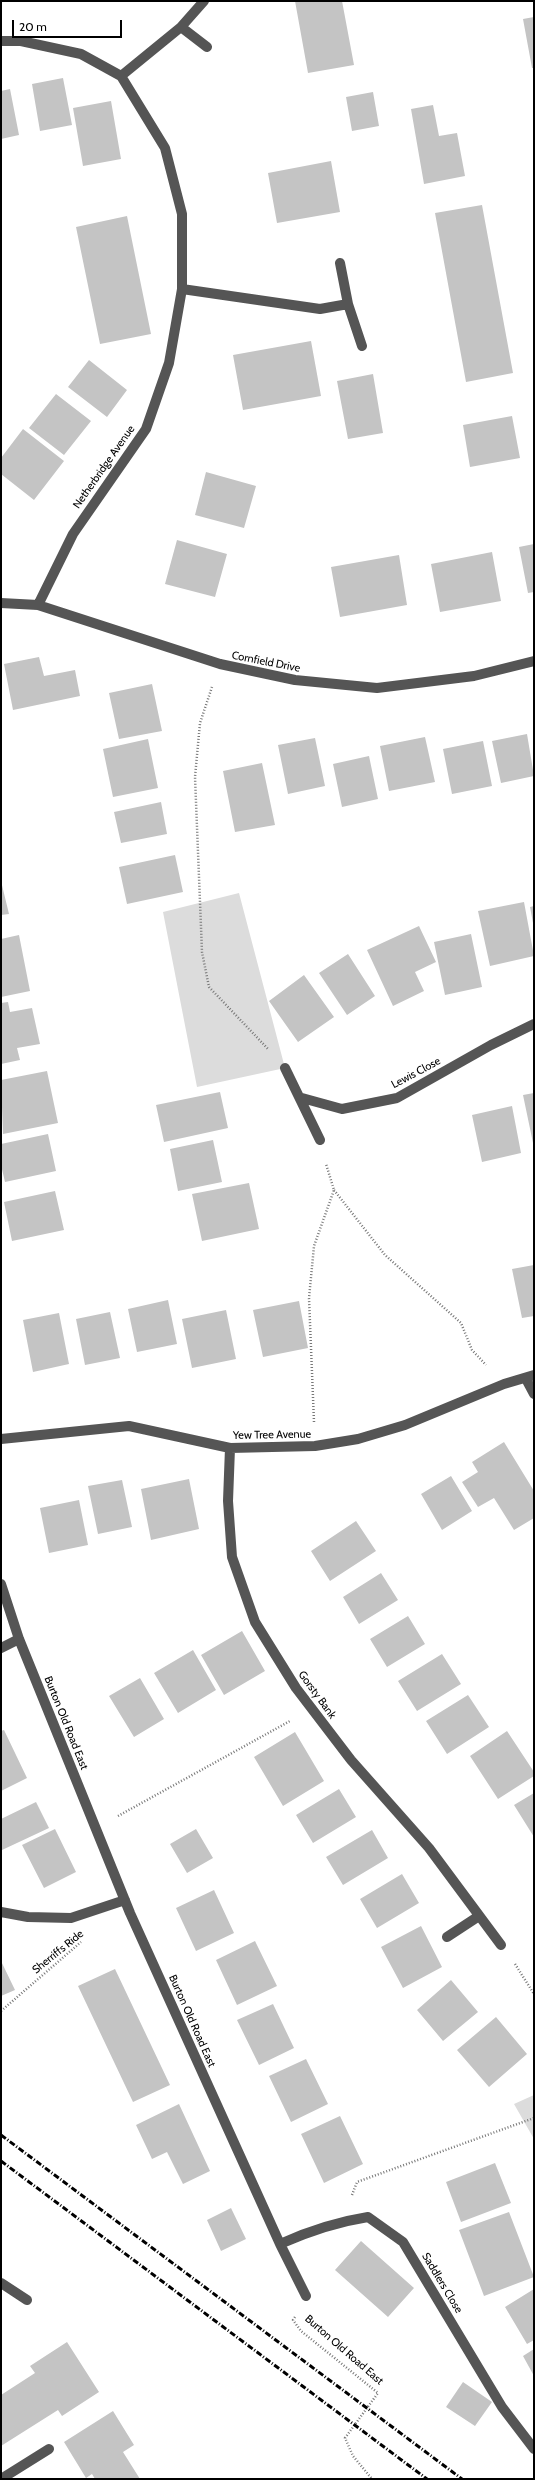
<!DOCTYPE html>
<style>
body{margin:0}
#map{position:relative;width:535px;height:2480px;overflow:hidden;background:#fff;font-family:Cabin,sans-serif}
canvas{display:block}
.frame{position:absolute;inset:0;border:2px solid #000;pointer-events:none}
.scale{position:absolute;left:12px;top:20px;width:110px;height:18px;box-sizing:border-box;border:2px solid #000;border-top:0;padding-left:5px;font-size:12px;line-height:14px;white-space:nowrap;color:#000;-webkit-text-stroke:3px #fff;paint-order:stroke}
</style>
<div id="map">
<canvas width="535" height="2480"></canvas>
<div class="frame"></div>
<div class="scale">20 m</div>
</div>
<script>
const ctx = document.querySelector('canvas').getContext('2d');
ctx.lineJoin = 'round';
function fill(path, color) { ctx.fillStyle = color; ctx.fill(path, 'evenodd'); }
function trace(path, color, width, dash) { ctx.strokeStyle = color; ctx.lineWidth = width; ctx.lineCap = dash ? 'butt' : 'round'; ctx.setLineDash(dash || []); ctx.stroke(path); }
function drawText(font, color, halo, rows, align = 'center') {
  ctx.font = font + ' Cabin,sans-serif'; ctx.lineWidth = 3; ctx.setLineDash([]); ctx.textBaseline = 'middle'; ctx.strokeStyle = halo; ctx.fillStyle = color; for (const [text, x, y, turn = 0] of rows) {
    ctx.save(); ctx.translate(x, y); ctx.rotate((+turn || 0) * Math.PI / 180); ctx.textAlign = isNaN(turn) ? turn : align; if (halo) ctx.strokeText(text, 0, 0); ctx.fillText(text, 0, 0); ctx.restore();
  }
}
fill(new Path2D(`
 M239 893 285 1068 197 1087 163 912Z
 M534 2095V2139L514 2104Z`), '#dcdcdc');
fill(new Path2D(`
 M295 1H342L354 65 308 73Z
 M534 17V68H532L523 19Z
 M63 78 72 125 40 131 32 84Z
 M10 89 19 135 1 139V91Z
 M373 92 379 126 352 131 346 97Z
 M111 101 121 159 83 166 73 108Z
 M433 105 439 136 457 133 465 176 424 184 411 109Z
 M331 161 340 212 277 223 268 173Z
 M482 205 513 373 466 382 435 213Z
 M127 216 151 334 100 344 76 227Z
 M311 341 321 396 243 410 233 355Z
 M89 360 127 390 107 417 68 387Z
 M373 374 383 433 348 439 337 381Z
 M56 394 91 421 64 455 29 428Z
 M512 416 520 458 470 467 463 425Z
 M23 429 64 461 34 500 1 474V458Z
 M206 472 256 486 244 528 195 515Z
 M177 540 227 554 215 597 165 584Z
 M534 544V592L528 593 519 547Z
 M492 552 501 601 440 612 431 564Z
 M399 555 407 605 340 617 331 567Z
 M39 657 44 676 75 670 80 696 13 710 4 664Z
 M152 684 162 731 119 739 109 693Z
 M527 734 534 776 501 783 492 741Z
 M425 737 435 782 389 791 380 746Z
 M315 738 325 786 288 794 278 745Z
 M148 739 158 788 113 797 103 749Z
 M483 741 492 786 452 794 443 749Z
 M369 756 378 799 342 807 333 764Z
 M262 763 275 825 235 832 223 771Z
 M161 802 167 834 121 843 114 812Z
 M175 855 183 892 127 904 119 867Z
 M1 881 9 914 1 915Z
 M524 902 534 956 490 966 478 911Z
 M534 906V923H533L530 907Z
 M419 926 436 962 415 972 424 991 393 1006 367 950Z
 M471 934 482 987 445 995 434 942Z
 M19 935 30 991 1 997V939Z
 M348 954 375 996 347 1015 319 973Z
 M304 975 334 1017 298 1042 269 1001Z
 M8 1002 10 1012 32 1008 40 1044 17 1048 20 1060 1 1064V1003Z
 M47 1071 58 1123 3 1134 1 1080Z
 M220 1092 228 1128 164 1142 156 1105Z
 M534 1093V1143H533L523 1095Z
 M512 1106 521 1153 482 1162 472 1115Z
 M48 1134 56 1171 5 1182 1 1165V1144Z
 M213 1140 222 1182 178 1191 170 1149Z
 M249 1183 259 1229 202 1241 192 1194Z
 M55 1191 64 1230 12 1241 4 1202Z
 M534 1265V1316L522 1318 512 1269Z
 M168 1300 177 1344 137 1352 128 1309Z
 M299 1301 308 1348 263 1357 253 1310Z
 M226 1310 236 1359 192 1368 182 1319Z
 M110 1312 120 1358 85 1365 76 1319Z
 M59 1313 69 1364 33 1372 23 1320Z
 M504 1442 534 1491V1518L514 1530 494 1498 478 1507 462 1482 478 1472 472 1462Z
 M451 1476 472 1511 442 1530 421 1494Z
 M189 1479 199 1529 151 1540 141 1489Z
 M122 1480 132 1527 98 1534 88 1486Z
 M79 1500 88 1545 49 1553 40 1508Z
 M356 1521 376 1551 330 1581 311 1551Z
 M381 1573 398 1600 359 1624 343 1597Z
 M408 1616 425 1644 387 1667 370 1639Z
 M242 1631 265 1671 224 1695 201 1655Z
 M193 1650 216 1690 178 1713 154 1673Z
 M442 1654 461 1684 417 1711 398 1681Z
 M140 1678 164 1719 134 1737 109 1696Z
 M468 1695 489 1727 447 1754 426 1721Z
 M4 1730 27 1778 1 1791V1731Z
 M507 1731 534 1772V1776L498 1799 470 1756Z
 M295 1732 324 1781 283 1806 254 1757Z
 M339 1789 356 1817 313 1843 296 1815Z
 M534 1793V1837L514 1805Z
 M36 1802 49 1828 2 1850 1 1819Z
 M55 1829 76 1872 44 1888 22 1845Z
 M196 1829 213 1858 187 1873 170 1844Z
 M372 1830 388 1858 343 1885 326 1857Z
 M402 1874 419 1903 377 1928 360 1899Z
 M214 1890 234 1933 196 1951 176 1908Z
 M421 1926 442 1967 403 1988 381 1947Z
 M255 1941 277 1986 237 2005 216 1960Z
 M1 1961 15 1990 1 1996Z
 M115 1969 170 2085 133 2102 78 1986Z
 M451 1980 478 2012 443 2041 417 2010Z
 M273 2004 294 2048 259 2065 237 2020Z
 M496 2017 527 2054 489 2087 457 2050Z
 M306 2059 328 2104 291 2122 269 2076Z
 M179 2104 210 2171 183 2184 167 2152 152 2159 136 2125Z
 M340 2116 363 2164 324 2183 301 2134Z
 M495 2163 511 2203 461 2222 446 2182Z
 M231 2208 246 2239 221 2251 207 2220Z
 M509 2212 534 2277 484 2296 459 2230Z
 M361 2241 414 2288 388 2317 335 2270Z
 M534 2289V2340L527 2344 505 2307Z
 M67 2342 99 2392 62 2416 58 2410 1 2446V2395L35 2373 30 2366Z
 M534 2349V2376L523 2356Z
 M463 2382 492 2402 475 2426 446 2407Z
 M113 2411 134 2445 123 2452 140 2479H95L92 2474 86 2478 64 2442Z`), '#c4c4c4');
trace(new Path2D(`
 M212 687 200 723 195 777 202 952 209 987 269 1050
 M334 1190 385 1255 461 1323 472 1350 486 1365
 M314 1422 309 1298 314 1246 334 1190 326 1164
 M118 1816 290 1721
 M515 1964 534 1994
 M1 2011 81 1942
 M352 2195 357 2182 534 2118
 M295 2317 293 2320 301 2331 378 2393 345 2438 353 2456 372 2479`), '#777', 2.5, [1, 2]);
trace(new Path2D(`
 M181 27 207 47
 M1 41H21L81 54 121 76 165 148 182 214V289L169 363 146 429 73 534 38 605
 M121 76 181 27 204 1
 M340 263 348 304 362 346
 M182 289 320 309 348 304
 M1 603 38 605 220 664 295 680 377 688 474 676 534 661
 M285 1068 320 1140
 M302 1098 342 1109 397 1098 491 1045 534 1024
 M526 1379 534 1394
 M1 1439 129 1426 230 1448 315 1446 358 1439 405 1425 504 1384 534 1375
 M230 1448 228 1501 232 1557 255 1622 296 1688 351 1760 429 1848 501 1945
 M1 1584 19 1639 130 1913 280 2244 306 2296
 M1 1648 19 1639
 M1 1912 28 1917 71 1918 125 1900
 M447 1937 479 1916
 M280 2244C309 2231 336 2222 368 2217L403 2242 502 2407 534 2449
 M1 2283 27 2300
 M1 2479 49 2449`), '#555', 10);
trace(new Path2D(`
 M1 2135 462 2479
 M1 2161 427 2479`), '#000', 3, [6, 2, 1, 2]);
drawText('11px', '#000', '#fff', [
 ["Netherbridge Avenue",104,467,-55],
 ["Cornfield Drive",266,662,11],
 ["Lewis Close",416,1073,-28],
 ["Yew Tree Avenue",272,1435,-1],
 ["Gorsty Bank",317,1695,54],
 ["Burton Old Road East",66,1723,68],
 ["Sherriffs Ride",58,1952,-39],
 ["Burton Old Road East",192,2021,66],
 ["Saddlers Close",442,2283,59],
 ["Burton Old Road East",344,2350,41]
]);
</script>
